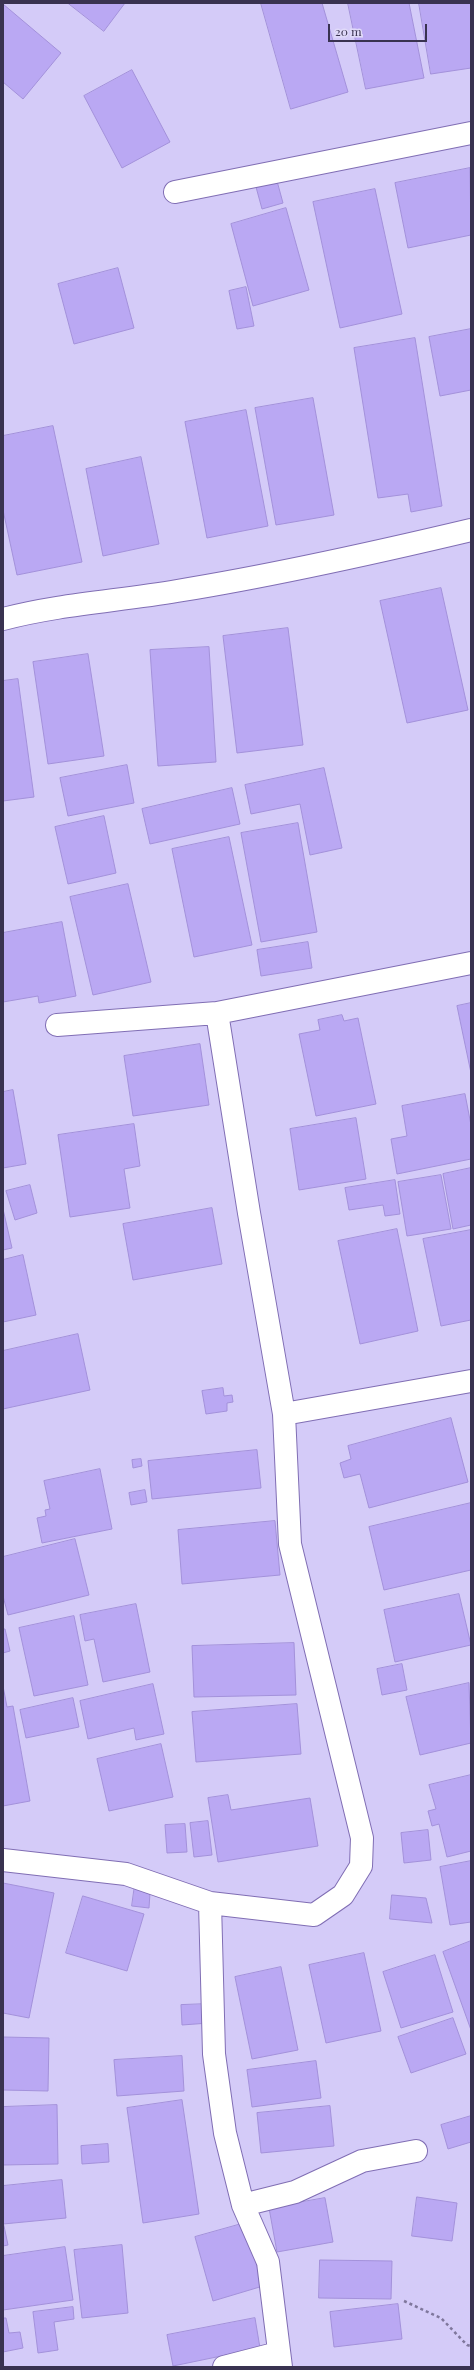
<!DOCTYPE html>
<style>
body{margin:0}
#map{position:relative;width:474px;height:2370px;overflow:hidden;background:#d4cbf8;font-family:"Playfair Display",serif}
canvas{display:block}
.frame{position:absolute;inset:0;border:4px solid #393250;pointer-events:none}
.scale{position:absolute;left:328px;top:24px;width:99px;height:18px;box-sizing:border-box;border:2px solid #393250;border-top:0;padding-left:5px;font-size:12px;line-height:14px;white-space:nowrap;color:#393250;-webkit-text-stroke:3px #e0daf9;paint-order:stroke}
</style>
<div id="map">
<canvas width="474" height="2370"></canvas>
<div class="frame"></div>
<div class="scale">20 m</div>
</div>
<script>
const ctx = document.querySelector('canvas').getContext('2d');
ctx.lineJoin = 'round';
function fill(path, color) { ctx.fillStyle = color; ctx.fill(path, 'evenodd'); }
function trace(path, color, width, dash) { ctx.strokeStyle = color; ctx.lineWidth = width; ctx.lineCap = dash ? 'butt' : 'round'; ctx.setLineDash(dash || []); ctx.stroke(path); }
const building = new Path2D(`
 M68 3H125L104 31Z
 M261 3H322L348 92 291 109Z
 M348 3H409L424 78 366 89Z
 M419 3H471V68L431 74Z
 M3 4 61 53 23 99 3 82Z
 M132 70 170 142 122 168 84 96Z
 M470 168 471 235 408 248 395 183Z
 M277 181 283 203 262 209 256 187Z
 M375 189 402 314 340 328 313 202Z
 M286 208 309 290 253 306 231 224Z
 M118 268 134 328 74 344 58 284Z
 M246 287 254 326 237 329 229 291Z
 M471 329V390L440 396 429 337Z
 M415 338 442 506 411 512 408 494 378 498 354 348Z
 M313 398 334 515 276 525 255 408Z
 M246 410 268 526 207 538 185 422Z
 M53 426 82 562 17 575 3 510V436Z
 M141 457 159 544 103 556 86 469Z
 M441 588 468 710 407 723 380 601Z
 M288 628 303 745 237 753 223 636Z
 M209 647 216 762 158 766 150 650Z
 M88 654 104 756 48 764 33 662Z
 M18 679 34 797 3 801V681Z
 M127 765 134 803 68 816 60 778Z
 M324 768 342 848 310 855 300 804 251 814 245 785Z
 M232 788 240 824 150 844 142 809Z
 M104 816 116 873 68 884 55 827Z
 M298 823 317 932 261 942 241 833Z
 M229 837 252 945 194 957 172 849Z
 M128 884 151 982 93 995 70 897Z
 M62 922 76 996 39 1003 38 996 3 1002V933Z
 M308 942 312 968 261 976 257 950Z
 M471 1003V1073L457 1006Z
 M342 1015 344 1021 358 1018 376 1104 316 1116 299 1034 320 1030 318 1020Z
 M200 1044 209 1105 133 1116 124 1056Z
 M13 1090 26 1164 3 1168V1092Z
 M465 1094 471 1125V1159L397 1174 391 1139 407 1136 402 1106Z
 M356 1118 366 1179 299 1190 290 1129Z
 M134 1124 140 1166 124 1169 130 1208 70 1217 58 1135Z
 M471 1168V1225L453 1229 443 1174Z
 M441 1175 451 1229 407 1236 398 1182Z
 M395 1180 400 1214 385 1216 383 1205 349 1210 345 1188Z
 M30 1185 37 1213 15 1220 6 1191Z
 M212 1208 222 1264 133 1280 123 1224Z
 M3 1209 12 1248 3 1250Z
 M397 1229 418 1331 360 1344 338 1241Z
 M471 1230V1320L441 1326 423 1239Z
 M23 1255 36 1315 3 1322V1260Z
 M78 1334 90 1390 3 1409V1351Z
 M223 1388 224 1396 232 1395 233 1402 227 1403V1411L206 1414 202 1391Z
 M451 1418 468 1482 369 1508 360 1474 344 1478 340 1463 351 1459 348 1446Z
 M257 1450 261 1488 152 1499 148 1461Z
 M141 1459 142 1466 133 1468 132 1460Z
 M100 1469 112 1529 42 1543 37 1518 46 1516 45 1510 50 1509 44 1481Z
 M145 1490 147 1502 131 1505 129 1493Z
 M471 1503V1570L384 1590 369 1527Z
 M275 1521 280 1575 182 1584 178 1530Z
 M75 1539 89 1595 8 1615 3 1596V1557Z
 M459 1594 471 1645 395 1662 384 1610Z
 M136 1604 150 1672 103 1682 94 1639 85 1641 80 1615Z
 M74 1616 88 1685 34 1696 19 1628Z
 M3 1629H5L10 1651 3 1653Z
 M294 1643 296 1695 194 1697 192 1646Z
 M402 1664 407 1690 382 1695 377 1669Z
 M469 1683 471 1743 420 1755 406 1697Z
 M153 1684 164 1734 136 1740 134 1728 88 1739 80 1701Z
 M3 1686 7 1707 13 1706 30 1801 3 1806Z
 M73 1698 79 1727 26 1738 20 1710Z
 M297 1704 301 1754 196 1762 192 1712Z
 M161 1744 173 1797 109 1811 97 1759Z
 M471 1775V1851L447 1857 439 1824 432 1826 428 1811 436 1809 429 1785Z
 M228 1795 231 1810 310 1798 318 1846 218 1862 208 1798Z
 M208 1821 212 1855 194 1857 190 1823Z
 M185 1824 187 1852 167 1853 165 1825Z
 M428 1830 431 1860 404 1863 401 1833Z
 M471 1861V1922L450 1925 440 1867Z
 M3 1883 54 1893 29 2018 3 2013Z
 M135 1884 150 1893 149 1908 132 1906Z
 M392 1895 426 1898 432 1923 390 1919Z
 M83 1896 144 1914 127 1971 66 1953Z
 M471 1941V2030L443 1952Z
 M364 1953 381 2031 326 2043 309 1965Z
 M435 1955 453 2012 401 2028 383 1972Z
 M281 1967 298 2050 252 2059 235 1977Z
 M208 2004 209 2023 182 2025 181 2005Z
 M453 2018 466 2054 411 2073 398 2037Z
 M3 2037 49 2038 48 2091 3 2090Z
 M182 2056 184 2091 117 2096 114 2060Z
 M316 2061 321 2098 252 2107 247 2070Z
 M182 2100 199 2214 143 2223 127 2108Z
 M57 2105 58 2164 3 2165V2107Z
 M330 2106 334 2146 261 2153 257 2113Z
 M471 2116V2142L448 2149 441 2125Z
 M108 2144 109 2162 82 2164 81 2146Z
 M62 2180 66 2218 3 2224V2186Z
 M417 2197 457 2203 452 2241 412 2236Z
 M325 2198 333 2242 277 2252 269 2208Z
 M245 2223 263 2286 213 2301 195 2237Z
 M4 2226 8 2245 3 2246V2227Z
 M122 2245 128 2313 82 2318 74 2250Z
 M65 2247 73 2300 3 2310V2256Z
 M320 2260 392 2261 391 2299 319 2298Z
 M398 2304 402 2339 334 2347 330 2312Z
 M73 2307 74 2319 54 2322 58 2350 38 2353 33 2312Z
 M3 2318H6L9 2333 20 2332 23 2348 3 2352Z
 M255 2318 260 2348 173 2366 167 2335Z`);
fill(building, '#baa8f3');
trace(building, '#a391da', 1);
const minor = new Path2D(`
 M175 192 471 133
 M3 619C60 604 119 601 177 591 276 575 374 553 471 530
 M57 1025 217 1013 471 963
 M284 1414 471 1381
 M3 1860 126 1874 210 1903 314 1915 343 1895 361 1866 362 1838 290 1544 284 1414 249 1213 217 1013
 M210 1903 214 2054 225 2133 243 2205 268 2262 281 2367
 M243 2205 295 2192 362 2161 416 2151
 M224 2367 278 2353`);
trace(minor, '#806eb4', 24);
trace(new Path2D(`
 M404 2301 441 2318 467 2345 471 2346`), '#7f779c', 2.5, [3, 3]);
trace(minor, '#fff', 22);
</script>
